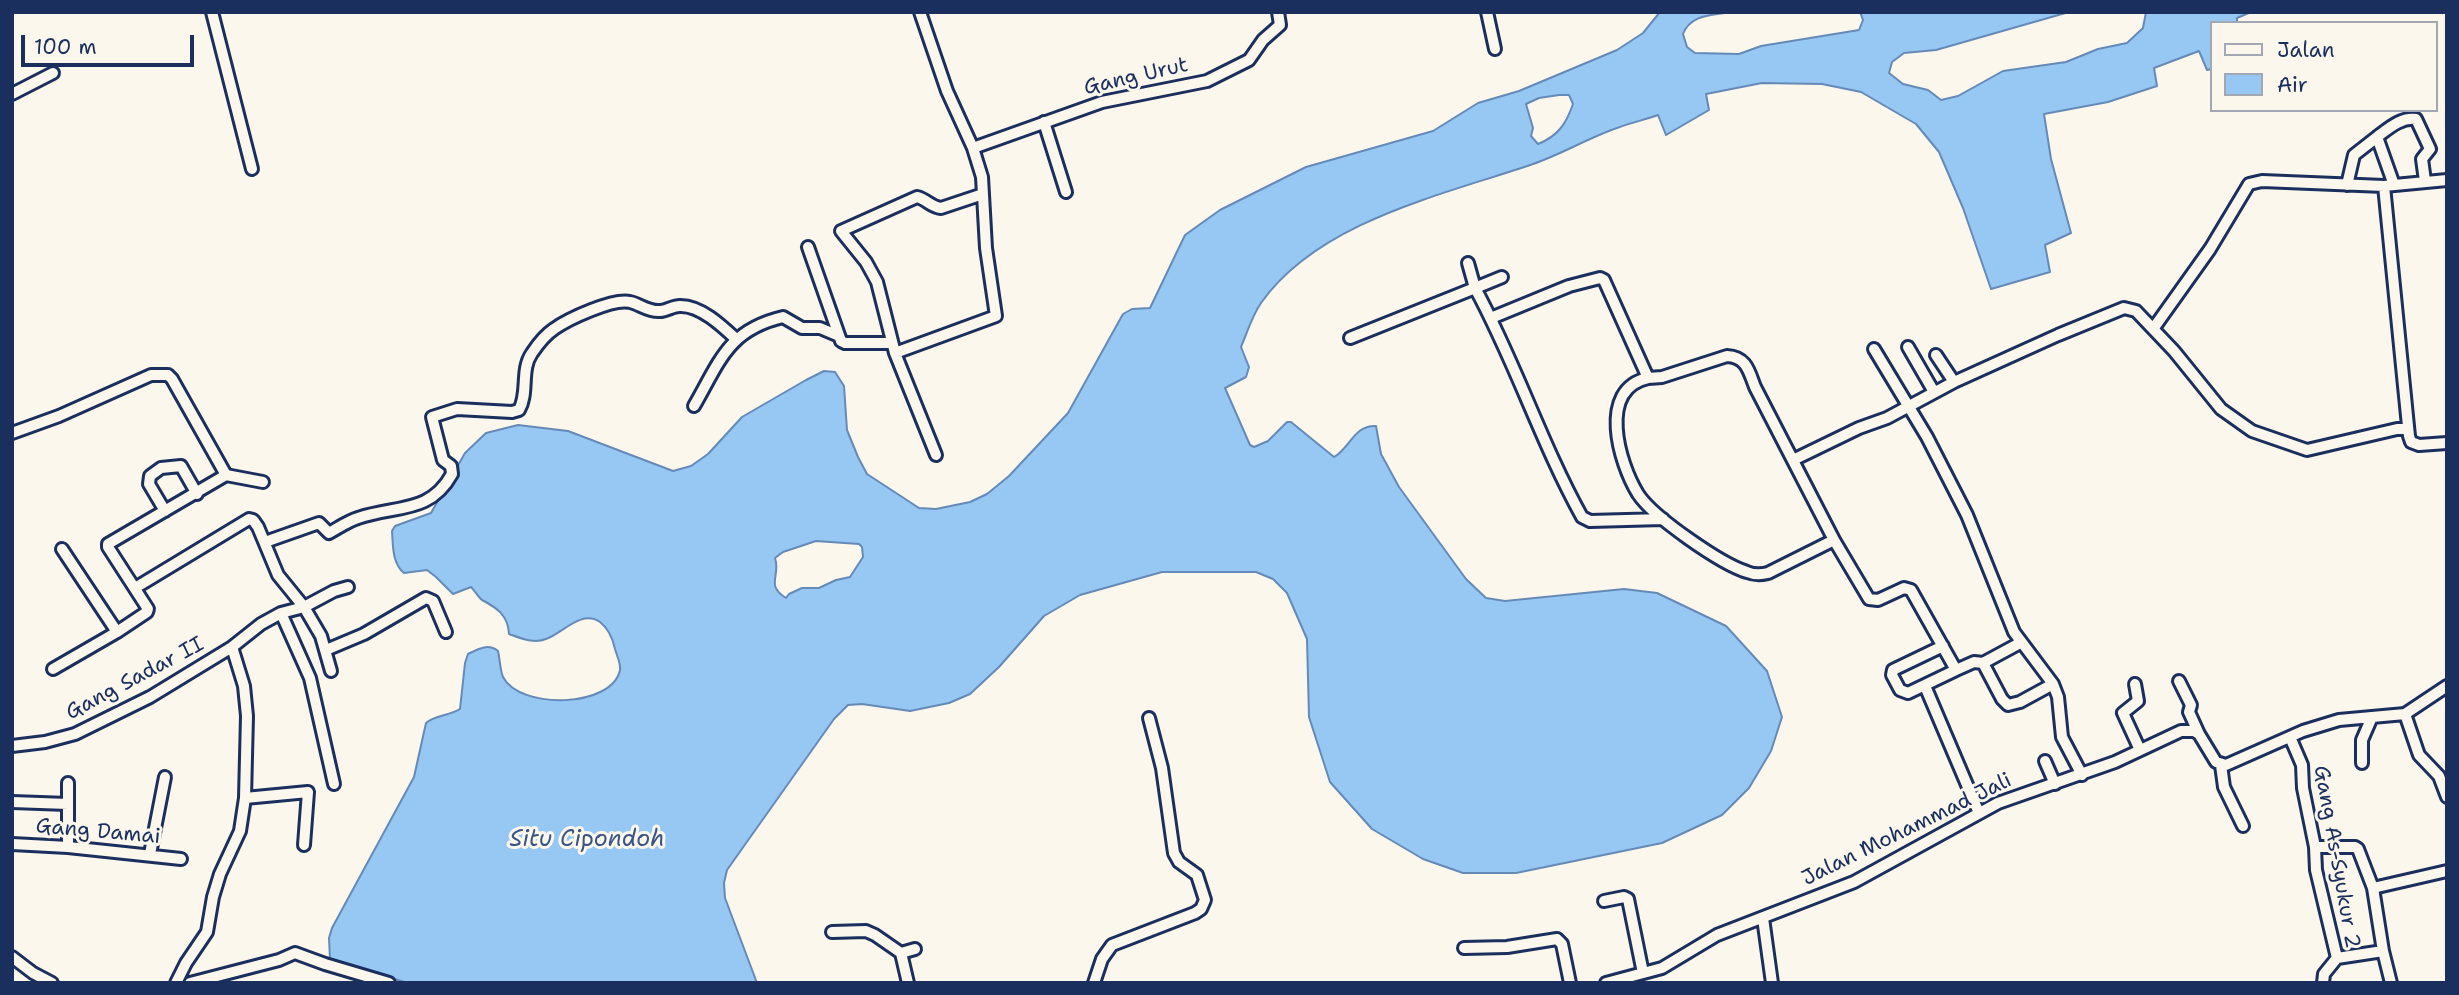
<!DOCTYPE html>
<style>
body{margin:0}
#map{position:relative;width:2459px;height:995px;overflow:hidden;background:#fbf7ec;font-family:"Shantell Sans",sans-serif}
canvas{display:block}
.frame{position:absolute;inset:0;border:14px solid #1b2f5e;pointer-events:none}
.legend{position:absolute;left:2210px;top:21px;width:228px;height:91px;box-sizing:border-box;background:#fbf7ec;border:2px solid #a1a7b3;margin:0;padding:9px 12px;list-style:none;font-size:21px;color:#1b2f5e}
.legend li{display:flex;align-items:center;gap:14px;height:35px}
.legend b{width:35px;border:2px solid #a1a7b3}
.scale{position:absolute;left:21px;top:35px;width:173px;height:32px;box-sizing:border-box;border:4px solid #1b2f5e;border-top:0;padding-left:9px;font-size:21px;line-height:24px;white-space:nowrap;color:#1b2f5e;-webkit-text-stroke:5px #fbf7ec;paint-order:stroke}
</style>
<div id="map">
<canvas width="2459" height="995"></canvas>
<div class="frame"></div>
<ul class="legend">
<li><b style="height:9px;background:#fbf7ec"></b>Jalan</li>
<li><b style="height:19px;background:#97c7f3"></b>Air</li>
</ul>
<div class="scale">100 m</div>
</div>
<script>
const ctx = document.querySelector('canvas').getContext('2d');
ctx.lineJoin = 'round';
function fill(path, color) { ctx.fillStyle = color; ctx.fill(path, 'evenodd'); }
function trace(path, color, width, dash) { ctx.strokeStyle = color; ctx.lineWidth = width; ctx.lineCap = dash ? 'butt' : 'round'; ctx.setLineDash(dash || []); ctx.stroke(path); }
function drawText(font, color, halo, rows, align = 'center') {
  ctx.font = font + ' "Shantell Sans",sans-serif'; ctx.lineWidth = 6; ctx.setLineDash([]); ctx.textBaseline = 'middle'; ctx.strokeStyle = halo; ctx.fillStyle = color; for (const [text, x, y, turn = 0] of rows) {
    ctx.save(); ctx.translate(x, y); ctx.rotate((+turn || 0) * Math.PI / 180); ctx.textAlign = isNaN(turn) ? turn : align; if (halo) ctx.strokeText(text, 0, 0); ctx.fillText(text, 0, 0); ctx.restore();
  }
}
const water = new Path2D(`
 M1660 12H1729C1711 16 1691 14 1683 34L1687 47 1695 53 1739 54 1761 46 1859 30 1863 20 1860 12H2069L1936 50 1904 53 1892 62 1889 73 1903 84 1928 90 1941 100 1958 96 2003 71 2066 62 2098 49 2127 43 2143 28 2146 12H2251L2237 18V23H2212V69L2207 70 2199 51 2154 68 2157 86 2108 102 2044 114 2051 159 2071 233 2045 245 2050 272 1991 289 1963 208 1939 152 1916 124 1861 92 1822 84 1762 83 1706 94 1709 110 1666 135 1658 115C1644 120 1630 123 1617 128 1588 138 1562 154 1533 164 1443 195 1319 221 1261 303 1252 316 1247 333 1241 347L1249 367 1246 377 1225 388 1250 445 1254 447 1268 441 1287 422H1291L1334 457C1350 448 1354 425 1376 426L1381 454 1399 487 1466 579 1486 598 1505 601 1624 589 1657 593 1726 626 1767 671 1782 717 1771 751 1749 788 1722 815 1662 843 1516 873H1463L1423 859 1372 829 1330 782 1309 717 1307 639 1287 593 1273 579 1256 572H1162L1080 595 1044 616 999 667 970 694 949 703 910 711 862 704 848 705 834 719 727 870 724 883 725 898 757 983H408L330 960 329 938 332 928 414 777 426 723C435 715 449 716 460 709L465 663 468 654C478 649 488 643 498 651 500 659 500 670 503 677 520 710 612 708 620 670 621 664 617 656 615 649 613 640 608 628 600 622 581 609 562 634 546 639 534 644 520 638 509 634 508 615 497 608 482 600 478 597 475 591 471 587L453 594 436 577 427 570 404 573C392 563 393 545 392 531L395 526 431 513 465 453 486 433 518 425 568 431 673 471 691 466 708 454 742 417 806 380 824 371 835 372 844 386 847 430 858 457 867 474 919 508 936 509 970 502 987 494 1009 476 1068 413 1123 314 1132 309 1150 308 1185 235 1220 210 1306 167 1433 131 1478 103 1519 91 1617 50 1643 33ZM1559 95H1569L1573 104C1566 124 1558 136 1538 144L1531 136 1533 128 1526 104 1539 98ZM816 541 859 544 862 547 863 557 850 577 836 580 819 588H802L789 594 786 598C765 585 781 576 775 558L783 552Z`);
fill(water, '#97c7f3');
trace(water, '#658ab7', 2);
const minor = new Path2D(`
 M212 12 252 169
 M920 12 947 91 973 148 982 177 986 248 996 316 895 353 936 455
 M1487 12 1495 49
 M12 94 53 73
 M1044 122 1066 192
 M973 148 1102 102 1207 81 1249 60 1263 40 1280 25 1278 12
 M2347 185 2354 155 2377 137
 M2394 185 2377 137C2389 128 2401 117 2416 119L2430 149 2422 159 2425 181
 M2384 186 2409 436 2411 442 2419 445 2447 443
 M808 247 841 341 845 343H891
 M1468 263 1475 288 1502 277
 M1491 318 1569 286 1600 278 1604 280 1648 378C1597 389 1619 463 1638 494 1653 517 1721 564 1747 572 1754 575 1760 575 1768 573L1834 540 1869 599 1878 600 1904 588 1911 590 1956 670 1974 662 1983 663 2002 699 2008 705 2020 702 2053 684
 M2153 329 2210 249 2249 184 2262 181 2384 186 2447 180
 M1350 338 1475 288C1515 361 1541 443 1582 517L1590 521 1663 519
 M1908 347 1934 392
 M1874 349 1927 437 1967 515 2014 632 2053 684 2058 697 2062 737 2082 775
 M895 353 877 282 866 262 841 231 917 197C926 199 931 207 941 208L983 194
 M1936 355 1954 382
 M1648 378 1662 377 1727 356C1747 357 1749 372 1755 387L1834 540
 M694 406C720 361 728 330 783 317L802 328H820L839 336
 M12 433 59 416 151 375H168L172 379 226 475
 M1793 460 1859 428 1887 418 1954 382 2058 335 2124 308 2136 311 2174 351 2221 409 2252 431 2307 450 2397 429H2408
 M165 511 149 484 150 476 161 468 181 466 197 494
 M265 542 319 523 329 533C338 528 348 521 358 518 396 505 430 514 452 474L451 466 443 460 432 417 457 409 512 412 519 410C529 393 520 370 532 353 538 344 545 335 554 329 568 319 613 298 630 302 640 304 648 312 660 311 667 311 674 305 681 306 701 306 722 326 736 339
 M62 549 117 632
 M135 588 249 519 253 520 258 527 278 575 304 607 334 591 348 587
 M281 613 310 678 334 784
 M1943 646 1893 670 1892 675 1900 690 1908 693 1956 670
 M232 647 244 686 247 716 245 798 308 792 304 845
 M326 650 364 634 426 598 433 601 446 632
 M1983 663 2020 643
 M53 669 117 632 147 612 148 609 108 547V544L226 475 263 482
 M2179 681 2191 705 2189 712 2199 734
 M2135 684 2138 701 2123 713 2140 750
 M1925 686 1979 813
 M2405 714 2419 755 2439 776 2447 797
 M2290 737 2302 765 2303 788 2315 847 2316 870 2337 958 2324 974 2323 983
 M12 746 45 742 75 734 150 697 232 647 261 624 281 613 304 607 321 636 331 671
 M2045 761 2055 784
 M2362 763V740L2372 717
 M2221 765 2224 787 2243 826
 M12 802 68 804
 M12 844 68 847 181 859
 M68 847V783
 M2315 847H2355L2358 849 2373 888 2447 871
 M150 854 165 777
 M1604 901 1624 897 1628 899 1643 973
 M1763 918 1772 983
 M832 932 866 931 875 935 901 953
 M1464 948 1507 947 1557 939 1562 944 1570 983
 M2383 951 2391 983
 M12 957 33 973 52 983
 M2337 958 2383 951 2373 888
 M176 983 186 963 207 932 213 897 220 874 240 831 245 798
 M190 983 279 960 295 953 325 964 389 983
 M908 983 901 953 915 949
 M1094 983 1102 959 1112 945 1195 913 1201 909 1205 900 1197 875 1179 862 1174 853 1162 768 1149 718
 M1606 983 1662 968 1717 935 1854 882 1998 803 2115 762 2181 731H2194L2199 734 2216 762 2226 765 2303 731 2339 720 2405 714 2447 686`);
trace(minor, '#1b2f5e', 16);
trace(minor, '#fbf7ec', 10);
drawText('21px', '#1b2f5e', '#fbf7ec', [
 ["Gang Urut",1136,77,-13],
 ["Gang Sadar II",135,679,-28],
 ["Jalan Mohammad Jali",1907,830,-26],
 ["Gang Damai",98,832,5],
 ["Gang As-Syukur 2",2336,857,80]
]);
drawText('italic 23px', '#3a5583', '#fbf7ec', [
 ["Situ Cipondoh",587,840]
]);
</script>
